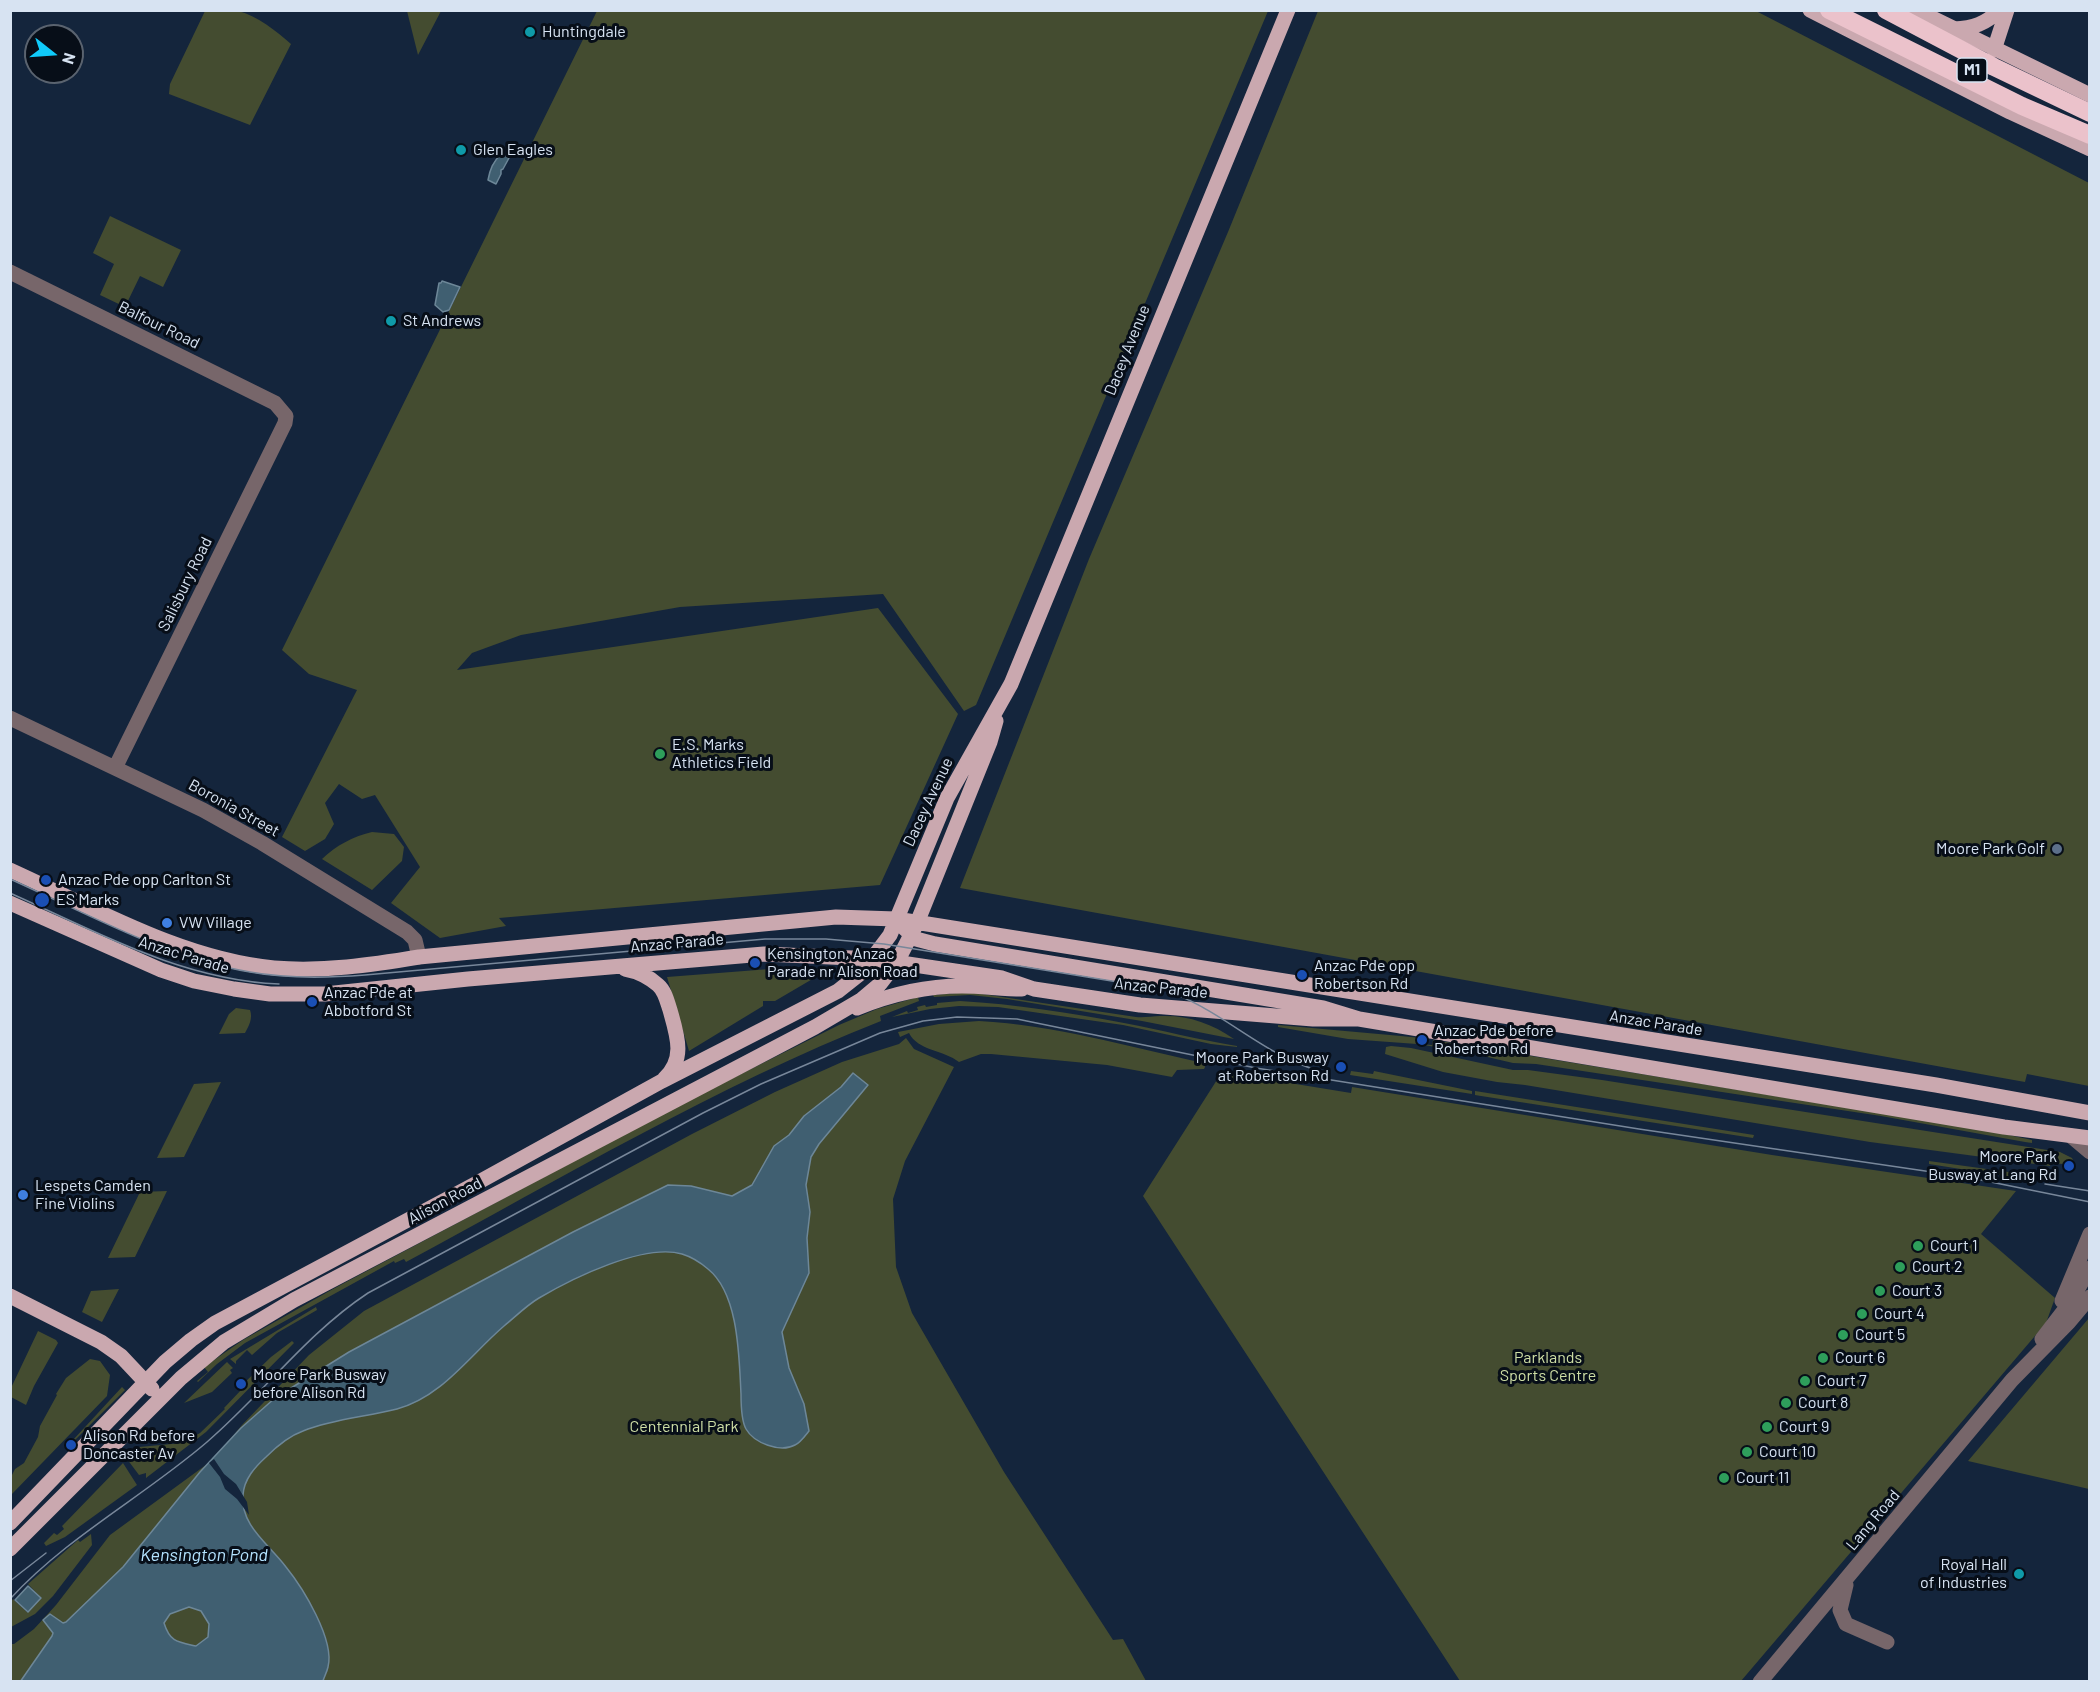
<!DOCTYPE html>
<style>
body{margin:0}
#map{position:relative;width:2100px;height:1692px;overflow:hidden;background:#14253c;font-family:Barlow,sans-serif}
canvas{display:block}
.frame{position:absolute;inset:0;border:12px solid #d7e3f2;pointer-events:none}
.north{position:absolute;left:24px;top:24px;width:60px;height:60px;box-sizing:border-box;background:#070e18;border:2px solid #5a636f;border-radius:50%;rotate:107deg;font-size:16px;font-weight:700;line-height:24px;text-align:center;color:#d7e3f2}
.north::after{content:'';display:block;margin:auto;width:21px;height:27px;background:#10cafa;clip-path:polygon(50% 0,100% 100%,50% 72%,0 100%)}
</style>
<div id="map">
<canvas width="2100" height="1692"></canvas>
<div class="frame"></div>
<div class="north">N</div>
</div>
<script>
const ctx = document.querySelector('canvas').getContext('2d');
ctx.lineJoin = 'round';
function fill(path, color) { ctx.fillStyle = color; ctx.fill(path, 'evenodd'); }
function trace(path, color, width, dash) { ctx.strokeStyle = color; ctx.lineWidth = width; ctx.lineCap = dash ? 'butt' : 'round'; ctx.setLineDash(dash || []); ctx.stroke(path); }
function drawText(font, color, halo, rows, align = 'center') {
  ctx.font = font + ' Barlow,sans-serif'; ctx.lineWidth = 6; ctx.setLineDash([]); ctx.textBaseline = 'middle'; ctx.strokeStyle = halo; ctx.fillStyle = color; for (const [text, x, y, turn = 0] of rows) {
    ctx.save(); ctx.translate(x, y); ctx.rotate((+turn || 0) * Math.PI / 180); ctx.textAlign = isNaN(turn) ? turn : align; if (halo) ctx.strokeText(text, 0, 0); ctx.fillText(text, 0, 0); ctx.restore();
  }
}
fill(new Path2D(`
 M205 11C215 10 228 9 238 11 258 16 276 31 291 44L250 125 169 94 170 84Z
 M407 11H441L418 55Z
 M597 11H1268L976 705 964 711 883 594 680 607 521 635 472 653 457 670 878 608 958 714 880 885 499 918 506 926 440 938 391 903 420 867 375 795 362 799 339 784 325 803 334 824 325 839 305 851 282 837 357 690 309 674 282 650Z
 M1318 11H1756L2089 183V1086L2027 1074 2025 1082 1997 1077 960 888 1089 559 1228 232Z
 M110 216 181 250 163 287 140 276 125 307 100 295 114 264 93 253Z
 M372 832 394 834 404 847 402 861 372 890 322 859C337 845 352 837 372 832Z
 M770 969H818L821 974 775 1001H763V1006L689 1051 667 977Z
 M969 992 1136 1017C1144 1018 1152 1016 1160 1016 1188 1015 1211 1023 1234 1039L1142 1021 1007 999 970 995 934 997 933 995Z
 M918 997 919 1001 880 1016 881 1021C716 1086 562 1178 406 1262L404 1259 395 1263 394 1261 245 1343 217 1364 198 1382 197 1381 208 1372 204 1367 243 1340 333 1289 693 1098 839 1025 877 1009Z
 M960 1001C1015 1004 1071 1013 1124 1023 1162 1030 1199 1040 1237 1046V1047L1211 1044 1123 1025 998 1007 959 1006 930 1009 892 1017 907 1011 908 1013 918 1010 917 1007 925 1005 926 1007 937 1005V1003Z
 M236 1008 250 1010C253 1018 249 1026 245 1033L219 1034 229 1014Z
 M979 1021C1055 1025 1129 1047 1204 1063L1205 1067 1204 1069 1177 1070 1172 1077 1107 1065 991 1054H981L959 1062C944 1050 918 1051 909 1033L900 1037 898 1032 939 1024Z
 M1278 1025 1401 1036 1421 1038 1420 1044 1432 1045 1433 1040 1476 1047 1990 1131 2032 1140V1143L2025 1142 1881 1116 1536 1064 1513 1063 1462 1051 1417 1044 1348 1039 1278 1027Z
 M906 1038 914 1049 954 1067 905 1161 893 1199 896 1267 912 1313 1004 1472 1113 1640 1123 1639 1146 1681 11 1682V1644H14L34 1629 56 1605 110 1535 214 1459 242 1425 309 1355 364 1311 692 1134 775 1092 842 1062 899 1044Z
 M1391 1046 1411 1048 1513 1070H1528L1602 1080 2060 1152 2072 1158 2075 1165 2051 1163 2050 1166 1870 1142 1525 1085 1497 1082 1443 1072 1385 1054 1386 1047Z
 M1351 1071 1373 1074 1374 1071 1472 1091V1094L1350 1075Z
 M1222 1072 1351 1093 1352 1087 1772 1155 2016 1191 1981 1234 2055 1298 2046 1323 1741 1681H1460L1143 1196Z
 M221 1082 184 1157 157 1158 194 1084Z
 M1475 1091 1754 1135 1753 1138 1481 1096 1475 1095Z
 M1929 1161 2030 1175V1180L1929 1164Z
 M167 1191 135 1257 108 1258 140 1192Z
 M119 1289 102 1322 82 1312 91 1291Z
 M316 1307 317 1310 277 1333 252 1355 247 1350 236 1361V1364L230 1359Z
 M2089 1318V1489L1968 1461Z
 M38 1331 56 1340 58 1343 34 1386 26 1405 11 1397V1388Z
 M292 1341 294 1343 206 1432 146 1478V1473L139 1475 127 1459 139 1447 182 1443 200 1433 225 1409 224 1408 242 1389 240 1387 271 1357Z
 M90 1359 100 1361 110 1375 107 1396 11 1495V1477L15 1469 24 1463 38 1437 40 1426 57 1395 56 1394 66 1378Z
 M227 1362 233 1368 230 1370 232 1373 212 1392 184 1403Z
 M122 1387 125 1390 73 1442V1440Z
 M123 1463 137 1485 65 1537 46 1546 44 1543 54 1533 57 1535 64 1529 62 1526 65 1523Z
 M91 1534 92 1545 53 1596 35 1614 11 1627V1602L13 1599 27 1612 41 1598 28 1584 78 1540 80 1542Z`), '#444c30');
const water = new Path2D(`
 M501 154 509 158 503 169 501 170V174L496 184 488 180C490 169 493 162 501 154Z
 M442 281 460 287 449 310 443 312 435 305 439 283H441Z
 M853 1073 868 1085 819 1144 811 1157 806 1185 810 1212 807 1238 809 1273 782 1332 789 1368 804 1404 809 1431C805 1436 800 1443 795 1445 780 1453 754 1443 746 1429 741 1420 741 1403 741 1394 739 1357 739 1294 708 1269 701 1263 692 1257 682 1254 644 1243 573 1278 539 1298 527 1305 515 1317 504 1326 470 1355 442 1397 397 1409 366 1417 333 1419 303 1431 289 1436 276 1447 266 1457 255 1467 244 1479 243 1495 240 1526 270 1545 286 1567 303 1588 335 1640 328 1667 327 1672 324 1677 323 1681L20 1682 52 1636 53 1633 43 1620 50 1614 63 1623 66 1622 123 1567 200 1472 241 1428 275 1398 349 1352 573 1232 668 1185 691 1186 732 1196 752 1185 774 1146 789 1135 804 1116 841 1087ZM189 1607 201 1611 209 1624 208 1637 196 1646C177 1642 170 1642 164 1623L170 1614Z
 M28 1586 41 1598 28 1612 15 1600Z`);
fill(water, '#405f71');
trace(water, '#6d8798', 1.5);
fill(new Path2D(`
 M214 1459 224 1474 236 1484 247 1502 249 1515 237 1499 225 1489 220 1477 209 1463Z`), '#14253c');
trace(new Path2D(`
 M10 272 275 403 286 416 285 423 115 768
 M10 718 203 810 262 843 407 932 415 940 419 957
 M2071 1136 2090 1152
 M2062 1301 2090 1234
 M2042 1339 2069 1304 2090 1268
 M1846 1585 1840 1610 1846 1624 1887 1642
 M1760 1682 2012 1380 2069 1322 2090 1297`), '#77666a', 15);
trace(new Path2D(`
 M1810 10 2010 112 2090 149
 M1916 10 2090 95
 M1954 29C1973 28 1986 24 1999 10
 M1994 50 2007 10
 M10 870C94 908 181 959 274 968 323 972 371 965 419 957L836 917 896 919 1936 1085 2090 1113
 M10 903 161 970 194 981 234 989 270 994H325L468 979 764 954 874 959 1002 978 1034 989 1140 1005 1313 1019H1359
 M904 928 916 939 935 944 1323 1008 1359 1019 2004 1127 2090 1138
 M625 969C636 971 649 977 658 985 665 991 667 1001 670 1010 677 1035 686 1059 664 1079
 M857 1008C889 995 927 986 962 986 982 986 1002 989 1022 989
 M10 1296 101 1342 121 1356 152 1389
 M10 1523 165 1362 191 1340 215 1323 477 1183 662 1081 838 991 862 972 890 935 947 798 1011 684 1288 10
 M10 1549 181 1378 224 1342 294 1300 815 1027 861 1000 880 984 897 962 917 923 990 742 996 721`), '#caa8af', 15);
trace(new Path2D(`
 M1829 10 2022 106 2090 135
 M1886 10 1994 67 2090 113`), '#ebc2cb', 18);
trace(new Path2D(`
 M10 879C88 914 166 958 250 972 288 979 327 978 365 975L765 939H826L884 944 1161 989C1220 1007 1261 1055 1320 1071
 M10 893C97 932 182 980 279 984
 M2045 1184 2090 1191
 M10 1581 46 1553
 M10 1599C68 1536 143 1497 207 1442 263 1394 306 1334 368 1293L703 1113 761 1084 880 1033 923 1021 957 1017 1017 1019 1256 1068 1639 1129 1966 1177 2090 1202`), '#78879a', 1.5);
for (const [x, y, r, color] of [
 [530,32,6,"#0f9aa8"],
 [461,150,6,"#0f9aa8"],
 [391,321,6,"#0f9aa8"],
 [660,754,6,"#2e9e5b"],
 [2057,849,6,"#5c6f8a"],
 [46,880,6,"#1a4fb4"],
 [42,900,8,"#1a4fb4"],
 [167,923,6,"#3f7fe0"],
 [755,963,6,"#1a4fb4"],
 [1302,975,6,"#1a4fb4"],
 [312,1002,6,"#1a4fb4"],
 [1422,1040,6,"#1a4fb4"],
 [1341,1067,6,"#1a4fb4"],
 [2069,1166,6,"#1a4fb4"],
 [23,1195,6,"#3f7fe0"],
 [1918,1246,6,"#2e9e5b"],
 [1900,1267,6,"#2e9e5b"],
 [1880,1291,6,"#2e9e5b"],
 [1862,1314,6,"#2e9e5b"],
 [1843,1335,6,"#2e9e5b"],
 [1823,1358,6,"#2e9e5b"],
 [1805,1381,6,"#2e9e5b"],
 [241,1384,6,"#1a4fb4"],
 [1786,1403,6,"#2e9e5b"],
 [1767,1427,6,"#2e9e5b"],
 [71,1445,6,"#1a4fb4"],
 [1747,1452,6,"#2e9e5b"],
 [1724,1478,6,"#2e9e5b"],
 [2019,1574,6,"#0f9aa8"]
]) { const dot = new Path2D(); dot.arc(x, y, r, 0, 2 * Math.PI); ctx.fillStyle = color; ctx.fill(dot); trace(dot, '#070e18', 2); }
for (const [x, y, w] of [
 [1972,70,30]
]) { const box = new Path2D(); box.roundRect(x - w / 2, y - 12, w, 24, 4.5); ctx.fillStyle = '#070e18'; ctx.fill(box); trace(box, '#d7e3f2', 1.5); }
drawText('bold 15px', '#d7e3f2', null, [
 ["M1",1972,70]
]);
drawText('16px', '#d7e3f2', '#070e18', [
 ["Huntingdale",542,32],
 ["Glen Eagles",473,150],
 ["St Andrews",403,321],
 ["E.S. Marks",672,745],
 ["Athletics Field",672,763],
 ["Moore Park Golf",2045,849,"right"],
 ["Anzac Pde opp Carlton St",58,880],
 ["ES Marks",56,900],
 ["VW Village",179,923],
 ["Kensington, Anzac",767,954],
 ["Parade nr Alison Road",767,972],
 ["Anzac Pde opp",1314,966],
 ["Robertson Rd",1314,984],
 ["Anzac Pde at",324,993],
 ["Abbotford St",324,1011],
 ["Anzac Pde before",1434,1031],
 ["Robertson Rd",1434,1049],
 ["Moore Park Busway",1329,1058,"right"],
 ["at Robertson Rd",1329,1076,"right"],
 ["Moore Park",2057,1157,"right"],
 ["Busway at Lang Rd",2057,1175,"right"],
 ["Lespets Camden",35,1186],
 ["Fine Violins",35,1204],
 ["Court 1",1930,1246],
 ["Court 2",1912,1267],
 ["Court 3",1892,1291],
 ["Court 4",1874,1314],
 ["Court 5",1855,1335],
 ["Court 6",1835,1358],
 ["Moore Park Busway",253,1375],
 ["before Alison Rd",253,1393],
 ["Court 7",1817,1381],
 ["Court 8",1798,1403],
 ["Court 9",1779,1427],
 ["Alison Rd before",83,1436],
 ["Doncaster Av",83,1454],
 ["Court 10",1759,1452],
 ["Court 11",1736,1478],
 ["Royal Hall",2007,1565,"right"],
 ["of Industries",2007,1583,"right"]
], 'left');
drawText('16px', '#d7e3f2', '#070e18', [
 ["Balfour Road",159,325,26],
 ["Dacey Avenue",1127,350,-68],
 ["Salisbury Road",185,584,-64],
 ["Dacey Avenue",928,802,-65],
 ["Boronia Street",234,808,29],
 ["Anzac Parade",677,943,-5],
 ["Anzac Parade",184,955,17],
 ["Anzac Parade",1161,988,6],
 ["Anzac Parade",1656,1023,9],
 ["Alison Road",445,1201,-28],
 ["Lang Road",1873,1520,-50]
]);
drawText('16px', '#cfdfa6', '#070e18', [
 ["Parklands",1548,1358],
 ["Sports Centre",1548,1376],
 ["Centennial Park",684,1427]
]);
drawText('italic 18px', '#b4e3ff', '#070e18', [
 ["Kensington Pond",204,1555]
]);
</script>
